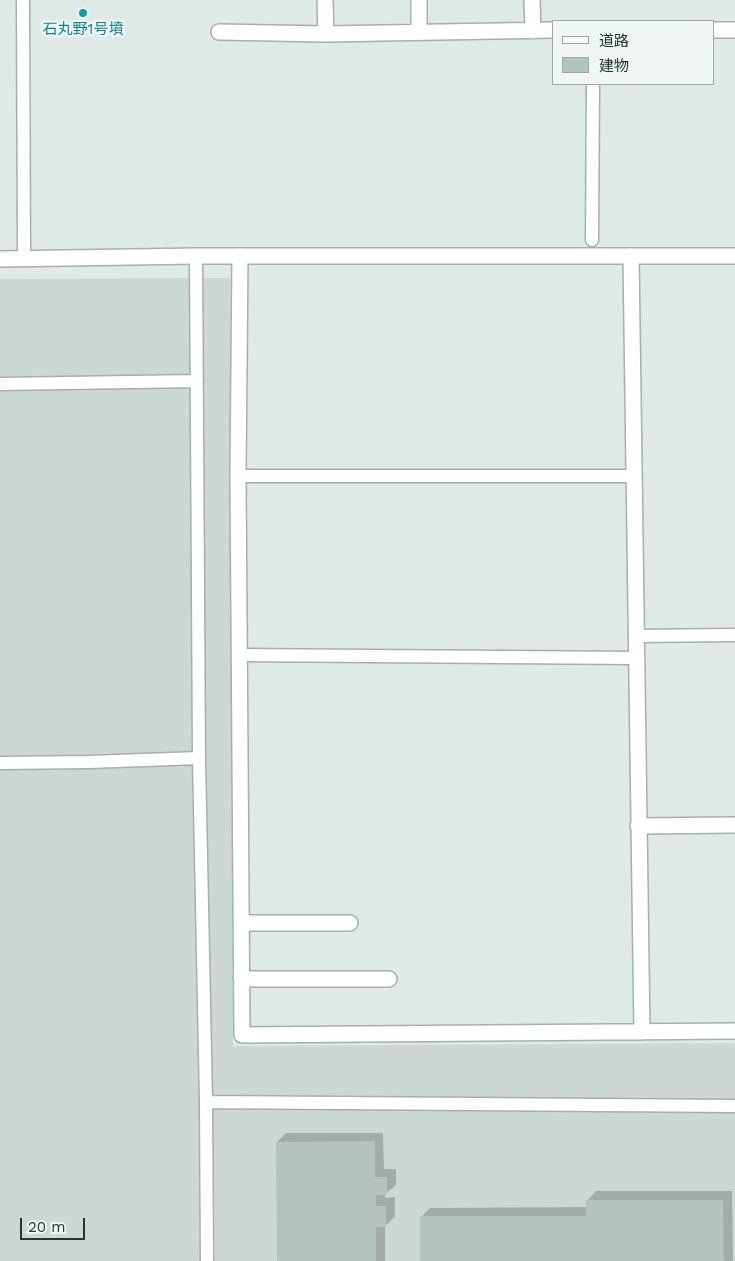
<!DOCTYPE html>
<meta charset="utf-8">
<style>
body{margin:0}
#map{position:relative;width:735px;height:1261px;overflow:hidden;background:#dfe9e5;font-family:"Work Sans","Noto Sans JP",sans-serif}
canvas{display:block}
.legend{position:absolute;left:552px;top:20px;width:162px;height:65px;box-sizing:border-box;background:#eff6f3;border:1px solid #9daaa6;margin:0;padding:6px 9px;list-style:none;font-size:15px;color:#223733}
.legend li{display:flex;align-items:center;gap:10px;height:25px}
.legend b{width:25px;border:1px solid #9daaa6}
.scale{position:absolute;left:20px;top:1218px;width:65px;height:22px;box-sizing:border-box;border:2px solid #223733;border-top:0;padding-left:6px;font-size:15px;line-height:18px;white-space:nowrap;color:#223733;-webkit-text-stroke:4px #eff6f3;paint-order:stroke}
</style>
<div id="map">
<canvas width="735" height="1261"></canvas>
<ul class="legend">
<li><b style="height:6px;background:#fff"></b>道路</li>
<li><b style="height:14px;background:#b4c3be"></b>建物</li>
</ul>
<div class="scale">20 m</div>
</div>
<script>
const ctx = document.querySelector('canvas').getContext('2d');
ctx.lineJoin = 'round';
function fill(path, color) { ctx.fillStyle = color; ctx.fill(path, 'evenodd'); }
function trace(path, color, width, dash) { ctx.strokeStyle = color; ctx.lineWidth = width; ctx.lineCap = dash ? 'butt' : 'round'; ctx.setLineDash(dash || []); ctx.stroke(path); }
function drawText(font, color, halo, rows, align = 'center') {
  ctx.font = font + ' "Work Sans","Noto Sans JP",sans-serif'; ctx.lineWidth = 4.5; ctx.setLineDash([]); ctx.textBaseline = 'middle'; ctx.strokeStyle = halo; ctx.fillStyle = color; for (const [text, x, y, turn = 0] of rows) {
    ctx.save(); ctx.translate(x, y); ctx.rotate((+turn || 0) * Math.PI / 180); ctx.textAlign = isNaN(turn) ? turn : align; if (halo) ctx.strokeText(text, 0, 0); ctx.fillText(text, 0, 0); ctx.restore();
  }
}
fill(new Path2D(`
 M230 278 233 1046 735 1043V1261H0V279Z`), '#cdd8d4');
fill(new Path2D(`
 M286 1133H383L384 1169H396V1185L385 1194V1198L395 1197V1217L385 1226V1261H278L277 1142Z
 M596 1191H732L733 1261H421V1217L430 1208 587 1207V1201Z`), '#0003');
fill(new Path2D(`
 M375 1141V1177H387V1195H376V1206H386V1227H376V1261H277L276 1142Z
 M586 1200H723L724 1261H420V1216H586Z`), '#b4c3be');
const service = new Path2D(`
 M23 0 24 259
 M592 240 593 84
 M196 256 199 758 206 1102 207 1261
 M0 384 197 381
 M238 476H634
 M635 636 735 635
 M239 655 636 658
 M0 763 89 762 199 758
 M206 1102 735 1106`);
const minor = new Path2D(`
 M325 0 326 34 554 30
 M419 0V32
 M532 0 533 31
 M714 30H735
 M219 32 326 34
 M240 256 238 476 242 1035 735 1031
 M631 256 642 1032
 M638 826 735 825
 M241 923H350
 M241 979H389`);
const tertiary = new Path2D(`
 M0 259 196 256H735`);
trace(service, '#a3b0ac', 15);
trace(minor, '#a3b0ac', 18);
trace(tertiary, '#a3b0ac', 18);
trace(service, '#fff', 12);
trace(minor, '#fff', 15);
trace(tertiary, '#fff', 15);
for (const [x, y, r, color] of [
 [83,13,5,"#0f9aa8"]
]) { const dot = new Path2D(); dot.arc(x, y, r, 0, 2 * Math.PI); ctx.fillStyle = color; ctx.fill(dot); trace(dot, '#eff6f3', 2); }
drawText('15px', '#0d838f', '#eff6f3', [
 ["石丸野1号墳",83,30]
]);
</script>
